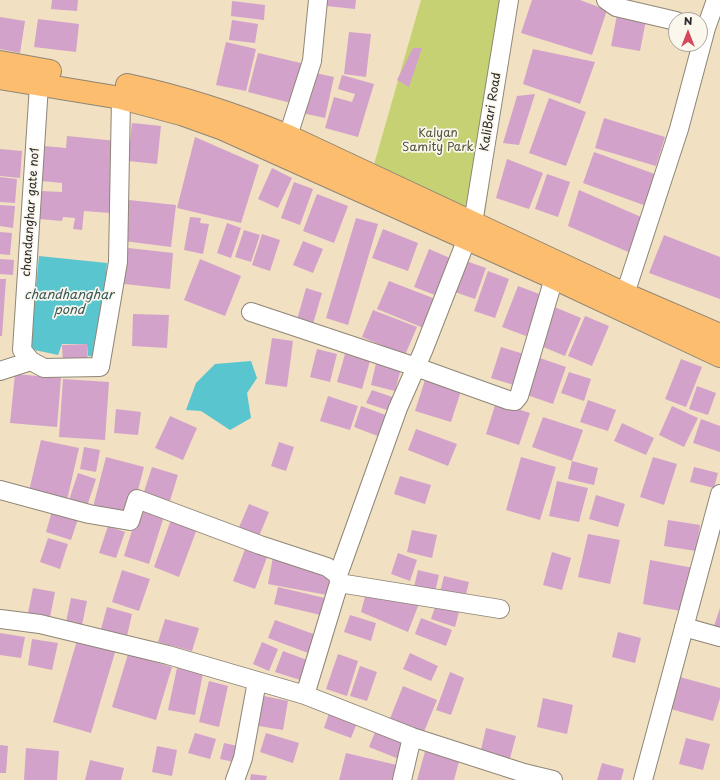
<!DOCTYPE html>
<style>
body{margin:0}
#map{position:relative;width:720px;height:780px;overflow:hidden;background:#f1e0c2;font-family:"Playpen Sans",sans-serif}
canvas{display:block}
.north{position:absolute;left:668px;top:12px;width:40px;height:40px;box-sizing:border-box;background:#fbf7ec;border:1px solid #a8a59f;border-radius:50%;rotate:0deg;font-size:11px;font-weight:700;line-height:16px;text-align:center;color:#2b2b2b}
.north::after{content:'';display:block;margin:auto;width:14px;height:18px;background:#d1495b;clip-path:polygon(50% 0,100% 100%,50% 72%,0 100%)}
</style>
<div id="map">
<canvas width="720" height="780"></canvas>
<div class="north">N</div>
</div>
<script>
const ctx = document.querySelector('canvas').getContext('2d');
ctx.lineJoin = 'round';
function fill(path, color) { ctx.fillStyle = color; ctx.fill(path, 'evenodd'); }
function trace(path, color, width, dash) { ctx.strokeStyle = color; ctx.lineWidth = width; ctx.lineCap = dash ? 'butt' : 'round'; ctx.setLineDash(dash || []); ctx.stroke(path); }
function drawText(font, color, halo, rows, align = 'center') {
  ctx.font = font + ' "Playpen Sans",sans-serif'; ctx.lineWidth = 3.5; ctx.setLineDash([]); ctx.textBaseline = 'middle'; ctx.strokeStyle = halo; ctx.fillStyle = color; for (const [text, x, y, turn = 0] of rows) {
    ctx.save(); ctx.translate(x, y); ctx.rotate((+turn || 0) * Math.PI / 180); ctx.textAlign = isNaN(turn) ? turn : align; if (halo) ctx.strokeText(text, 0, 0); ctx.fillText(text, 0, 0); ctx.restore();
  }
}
fill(new Path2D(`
 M421 0H514L483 229 373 168Z`), '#c5d173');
fill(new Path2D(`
 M39 256 107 263 99 357 88 356 87 344H62L58 355 30 349Z
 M251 361 257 378 247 393 251 418 230 430 201 411 186 410 196 383 215 364Z`), '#58c5cf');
fill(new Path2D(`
 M52 0H78L77 11 51 9Z
 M327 0H356L355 9 326 6Z
 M532 0H580L607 10 592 55 521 33Z
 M232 1 265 5 264 20 231 16Z
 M617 15 646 20 640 51 611 46Z
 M0 17 25 21 20 53 0 49Z
 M38 19 79 24 76 52 34 47Z
 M232 20 258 24 255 43 229 40Z
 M349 32 371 34 366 77 344 74Z
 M226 42 256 49 246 91 216 85Z
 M413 48H422L409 87 397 80Z
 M533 49 595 62 580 104 523 84Z
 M258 53 305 64 295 104 248 92Z
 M311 72 334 77 325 118 302 113Z
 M342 75 374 84 358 137 325 128 334 97 352 102 355 94 338 89Z
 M535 94 519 145 503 143 517 96Z
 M549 98 586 112 566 166 529 153Z
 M604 118 665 137 656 166 595 148Z
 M132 123 161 126 157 164 128 161Z
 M67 136 117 141 110 213 84 211 82 230 73 229 75 218 63 217 62 221 39 219 41 191 62 192V183L41 181 44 146 66 148Z
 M195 137 259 165 241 223 177 208Z
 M0 149 22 151 20 178 0 176Z
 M594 152 660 176 649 207 583 183Z
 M507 159 543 173 529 209 496 198Z
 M272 168 292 178 278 208 258 199Z
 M547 174 570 182 558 217 535 209Z
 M0 177 17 179 15 203 0 202Z
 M294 182 313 189 300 225 281 218Z
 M579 190 648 220 633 254 568 226Z
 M317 194 348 206 334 243 303 231Z
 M129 200 176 205 171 247 124 241Z
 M0 205 15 206 13 228 0 226Z
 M190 217 201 218 200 223 209 224 203 254 184 250Z
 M356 218 378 224 348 325 326 318Z
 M227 223 241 228 231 258 217 253Z
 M383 229 418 243 408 271 372 258Z
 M244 230 260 235 251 262 235 257Z
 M0 232 12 233 10 255 0 254Z
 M262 234 280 240 270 271 252 265Z
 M664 235 720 257V299L649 273Z
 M303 241 323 249 313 273 293 265Z
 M128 248 173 253 170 289 124 284Z
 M429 249 450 258 435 295 414 287Z
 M0 259 14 260 13 275 0 274Z
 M200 259 241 276 225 316 184 300Z
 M466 261 486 268 475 299 455 292Z
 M488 271 509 279 495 318 474 311Z
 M0 279H6L2 336H0Z
 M389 281 438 300 426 329 377 309Z
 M518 286 542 295 526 336 502 327Z
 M306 288 322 293 313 324 297 320Z
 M552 306 581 318 565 356 536 344Z
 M373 310 417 327 405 355 362 337Z
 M133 314 169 315 167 348 132 346Z
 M585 316 609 326 592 366 568 356Z
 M272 338 293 341 287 387 265 384Z
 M87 344 88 365 63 366 62 345Z
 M501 347 527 355 517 386 491 378Z
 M317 349 337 354 330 382 310 377Z
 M345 354 370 361 362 389 337 382Z
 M537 357 566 367 553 404 524 394Z
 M377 359 402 365 395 391 371 385Z
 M681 359 702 367 686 407 665 399Z
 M569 372 591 379 584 401 561 393Z
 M15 374 61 378 57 427 10 423Z
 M63 379 109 382 105 440 59 437Z
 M425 380 461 391 451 422 415 411Z
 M697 386 716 393 708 415 689 409Z
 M372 390 395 398 390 411 366 403Z
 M328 396 358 406 350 430 320 421Z
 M588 400 616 410 608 431 580 422Z
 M496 402 530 413 519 445 486 434Z
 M361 406 391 417 383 438 354 427Z
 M672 406 698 418 684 447 659 435Z
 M116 409 141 412 138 435 114 433Z
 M170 416 197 428 183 460 155 448Z
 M543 417 583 430 572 461 532 447Z
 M701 419 720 426V452L693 443Z
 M622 423 654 438 646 455 614 441Z
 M416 429 457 444 448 466 408 450Z
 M41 440 79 448 67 500 29 491Z
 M279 442 294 447 286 471 271 466Z
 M84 447 100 450 96 472 80 469Z
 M106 457 144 467 131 517 93 507Z
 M521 457 556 467 540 520 506 510Z
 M653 457 677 464 664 505 640 497Z
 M572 461 598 468 594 485 568 479Z
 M152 467 178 475 169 504 143 495Z
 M694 467 718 473 714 488 690 482Z
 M78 473 96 479 86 509 68 503Z
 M400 476 431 485 425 504 394 494Z
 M557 481 588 488 579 522 549 516Z
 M596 495 625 504 618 527 589 519Z
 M249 504 269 512 257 541 237 532Z
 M140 505 165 513 149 564 124 556Z
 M52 511 78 519 71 540 46 532Z
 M172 517 198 526 179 577 154 567Z
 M668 520 700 525 696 551 664 546Z
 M108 526 125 532 116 558 99 553Z
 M412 530 437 535 432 558 407 552Z
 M588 534 620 540 610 584 578 577Z
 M48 538 68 544 60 569 40 562Z
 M247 544 269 552 255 589 233 581Z
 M552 552 571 558 562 590 543 585Z
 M398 553 417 560 410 581 391 574Z
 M273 557 332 575 327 595 268 584Z
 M650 560 694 568 686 612 643 604Z
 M122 570 150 579 139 611 112 602Z
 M418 570 439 575 434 596 413 591Z
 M444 576 469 582 464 602 439 596Z
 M278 587 329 599 325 616 274 604Z
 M33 588 55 592 50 617 28 613Z
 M367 589 420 601 408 632 361 612Z
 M71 598 87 601 82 625 66 622Z
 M437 601 460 608 455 627 431 619Z
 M107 607 132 614 127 636 101 629Z
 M720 608V628L714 626Z
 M350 615 376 623 371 641 344 632Z
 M421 618 452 630 446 646 415 634Z
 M165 619 199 628 192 651 158 642Z
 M275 620 319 636 311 654 268 638Z
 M618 632 641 638 635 663 612 657Z
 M0 633 25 637 21 658 0 655Z
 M78 637 116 649 91 733 53 722Z
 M32 639 58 643 52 670 28 665Z
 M262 642 278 649 269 671 253 664Z
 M283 651 307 660 300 680 275 672Z
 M410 653 438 666 431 681 403 669Z
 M128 654 172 667 156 720 112 707Z
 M338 654 358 661 347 696 326 689Z
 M360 666 377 672 367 701 350 696Z
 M177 668 203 673 195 715 168 710Z
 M450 672 464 678 451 715 436 710Z
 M680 677 720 688V698L713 721 671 709Z
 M209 681 228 686 219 727 199 722Z
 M403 686 437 700 423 734 389 721Z
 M259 695 288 701 283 730 253 725Z
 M543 698 573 705 567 734 537 727Z
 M329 713 357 723 351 738 324 728Z
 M377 727 407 739 399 759 369 747Z
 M486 728 516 736 509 762 480 754Z
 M195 733 216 739 210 759 188 753Z
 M266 733 299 743 293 763 260 752Z
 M686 738 710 744 703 770 679 764Z
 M224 743 242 747 238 763 220 759Z
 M0 745 8 746 6 773H0Z
 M157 746 177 750 172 776 152 772Z
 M26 748 59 751 57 780H24Z
 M426 748 460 758 454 780H417Z
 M346 753 401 766 397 780H339Z
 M90 760 124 768 121 780H85Z
 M602 763 624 769 621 780H597Z
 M251 774 267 776 266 780H250Z`), '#d3a2ca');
const minor = new Path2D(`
 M606 0 616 7 676 21
 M39 85 22 350 31 361 44 368 100 367 118 262 121 98
 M288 136 312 61 318 0
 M625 294 679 129 706 28 716 0
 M251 312 416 367 508 400 515 401 519 396 554 278
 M0 371 31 361
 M0 490 89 514 130 521 137 499 260 545 327 567 338 575 339 583 305 695
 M338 575 398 408 423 351 473 223 509 0
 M339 583 500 609
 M0 619 40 624 168 655 305 695 412 737 524 773 553 780
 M684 627 720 637
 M235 780 243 758 257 681
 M402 780 412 737
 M643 780 720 494`);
const primary = new Path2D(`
 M0 62 50 71
 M0 78 121 98 181 114 223 129 554 278 720 356
 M127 85C183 97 235 114 288 136L625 294 720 335`);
trace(minor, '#8e8676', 20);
trace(primary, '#8e8676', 24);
trace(minor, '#fff', 18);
trace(primary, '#fcbd6e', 22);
drawText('12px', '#2b2b2b', '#fbf7ec', [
 ["KaliBari Road",491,112,-81],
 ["chandanghar gate no1",31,212,-86]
]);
drawText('12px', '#52543d', '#fbf7ec', [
 ["Kalyan",438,134],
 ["Samity Park",438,148]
]);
drawText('italic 13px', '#38595c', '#fbf7ec', [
 ["chandhanghar",69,295],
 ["pond",69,310]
]);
</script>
